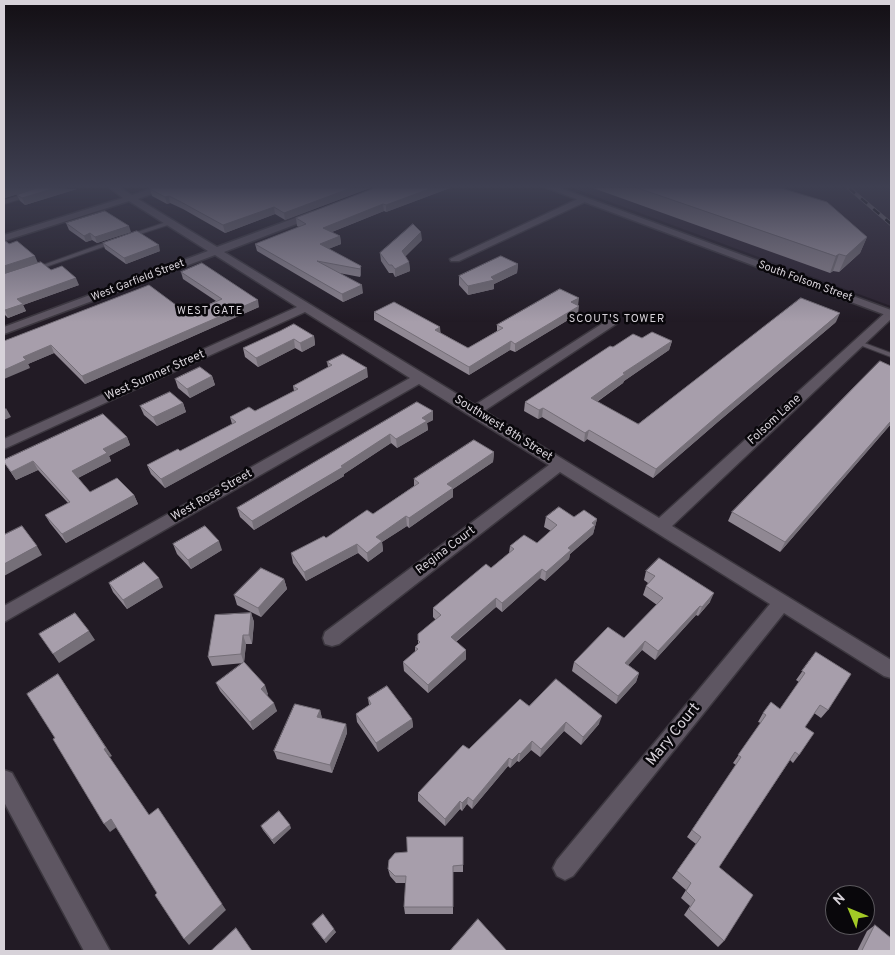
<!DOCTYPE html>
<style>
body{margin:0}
#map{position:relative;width:895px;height:955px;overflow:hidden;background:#221b25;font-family:Overpass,sans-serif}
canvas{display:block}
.frame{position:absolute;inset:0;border:5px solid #d7d2d9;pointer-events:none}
.north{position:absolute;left:825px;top:885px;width:50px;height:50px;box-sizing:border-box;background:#09070b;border:1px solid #5b585d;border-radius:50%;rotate:315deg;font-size:14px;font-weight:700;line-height:20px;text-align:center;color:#d7d2d9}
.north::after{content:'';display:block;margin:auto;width:18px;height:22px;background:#a3c926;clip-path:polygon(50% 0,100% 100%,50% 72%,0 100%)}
</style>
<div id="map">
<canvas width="895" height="955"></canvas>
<div class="frame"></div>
<div class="north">N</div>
</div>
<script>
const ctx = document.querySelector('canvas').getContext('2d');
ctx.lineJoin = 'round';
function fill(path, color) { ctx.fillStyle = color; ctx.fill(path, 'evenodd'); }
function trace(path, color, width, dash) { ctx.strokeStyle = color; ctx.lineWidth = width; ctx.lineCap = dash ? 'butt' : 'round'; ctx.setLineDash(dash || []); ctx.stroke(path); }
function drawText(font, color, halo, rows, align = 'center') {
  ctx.font = font + ' Overpass,sans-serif'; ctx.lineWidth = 5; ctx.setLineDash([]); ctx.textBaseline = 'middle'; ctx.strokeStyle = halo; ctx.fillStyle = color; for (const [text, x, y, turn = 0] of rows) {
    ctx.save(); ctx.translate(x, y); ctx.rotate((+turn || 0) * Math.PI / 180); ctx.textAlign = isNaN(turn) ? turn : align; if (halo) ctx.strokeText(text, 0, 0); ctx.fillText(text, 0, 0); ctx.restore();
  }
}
fill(new Path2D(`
 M891 188V306L575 189 576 188Z`), '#2c2331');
const lane = new Path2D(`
 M28 193 31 195 30 196 4 204V200Z
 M169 221 172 223 171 224 131 237 126 236Z
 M115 239 118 241 117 242 37 270 32 269Z
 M859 341 891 353V357L857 344V342Z`);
const street = new Path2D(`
 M110 188H120L132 195 154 188H167L138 199 217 247 311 212H317V216L224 252 475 405 608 320H616L618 322 616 324 484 411 659 518 886 312 891 311V319L672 526 891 660V678L884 676 784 613 573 876 565 880 557 876 553 868 557 860 770 604 560 472 339 644 332 646 325 644 323 638 325 632 549 465 419 384 4 622V606L410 378 305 312 4 449V439L297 307 215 255 4 334V327L208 251 129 201 4 241V235L123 198Z
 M582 197 587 200 585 202 459 261H451L450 259Z
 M4 770 12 773 110 951H84L4 802Z`);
const secondary = new Path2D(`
 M547 188H560L891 310V317Z`);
trace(lane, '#3c373f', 2);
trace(street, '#3c373f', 3);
trace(secondary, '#3c373f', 3);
fill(lane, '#5e5662');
fill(street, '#5e5662');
fill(secondary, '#5e5662');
const rail = new Path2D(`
 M849 188 891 224`);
trace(rail, '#767078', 4);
trace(rail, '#09070b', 2.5, [8]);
fill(new Path2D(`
 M4 188 77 189 25 205 20 201 17 195 24 192 5 198 4 197Z
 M152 188H370L285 220 275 214 225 233 183 209 170 203 167 204 152 196 150 189Z
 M375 188H450L386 212 384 211 332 232 340 236 341 244 328 249 361 266V274L360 277 339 273 363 293 343 302 257 251 255 244 299 227 297 226 296 218Z
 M593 188H781L867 237 860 253 839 272 833 271 830 273Z
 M66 223 131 232 97 243 92 240 86 242 69 230Z
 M4 240 38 263 79 285 23 305 26 311 8 318 4 314Z
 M422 240 405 256 409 262 410 271 395 277 393 273H389L381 261 380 253Z
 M103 243 160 251 126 264 105 249Z
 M518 264 517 273 494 284V289L468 295 459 285V276Z
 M181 272 259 307 85 384 54 353 28 364 30 368 4 341 188 314 216 301 183 279Z
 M578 305V314L515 352 510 350 469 375 374 320V312L441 333 468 348 497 331V325Z
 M836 322 719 421 653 478 587 439 584 442 542 417 538 419 524 411 525 402 613 347 642 338 672 341 669 350 624 381 623 383 597 402 638 424Z
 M314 336 315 345 302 352 295 348 258 367 245 357 243 348Z
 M327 362 368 377 165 488 151 474 147 465 180 451 232 424 230 417 255 411 294 391 293 386 328 367Z
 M212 376 215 385 190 398 178 388 175 379Z
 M183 403 186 412 157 426 144 415 140 406Z
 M433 411V420L427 423 428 430 397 448 391 443 344 474V476L254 530 240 517 237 508Z
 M891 424 780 552 728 521 732 512Z
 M127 437 130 445 109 456 111 461 78 478 90 492 134 495 138 504 66 543 50 523 45 515 68 503 38 470 16 480 4 462Z
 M494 452 493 462 453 489V497L409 528 407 526 382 542 383 551 368 562 358 553 306 581 293 563 291 553 326 538 373 514 414 486V479Z
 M546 517H574L597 519 593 534 570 554 569 559 545 581 540 578 502 612 496 607 456 642 466 659 428 693 404 671 403 662 415 652V647L418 644V634L436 620 433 617V608L491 568 509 553 510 546 537 543 551 531 544 527Z
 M173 544 222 550 191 569 177 554Z
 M646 571 710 602 698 616 696 615 655 660 642 650 628 665 639 673 636 682 616 704 572 671 574 662 624 638 657 605 643 595 646 586 648 583 644 580Z
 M284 579 287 589 261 617 237 605 234 595Z
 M109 583 163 587 127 609 113 592Z
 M251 613 254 622 252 644H246L244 662 268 694 267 695 277 711 253 730 220 691 216 683 244 663 212 666 208 657Z
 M816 652 828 710 821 718 814 713 805 727 799 755 793 763 790 760 719 867 724 941 718 947 684 915 690 906 681 898 686 890 672 878 696 844 687 837 736 765 733 763 761 723 758 722 763 713 780 709 799 682 796 680Z
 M368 698 412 719 413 727 378 752 357 722 356 714 369 705Z
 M529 706 599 724 581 745 564 731 540 757 531 750 519 762 517 761 510 768 508 766 472 809 467 804 462 811 460 809 445 826 418 801V793L469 749Z
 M320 710 322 719 346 724 347 733 332 773 277 759 274 751Z
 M261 826 291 828 274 844 263 830Z
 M463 865V872H453V914H405L404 907 406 883H396L390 876 388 869Z
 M312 924 336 932 326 943 314 928Z
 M875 925 891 951H857L867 931Z`), '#908893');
fill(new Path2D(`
 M14 188H39L5 198 4 195V191Z
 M55 188 77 189 25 205 22 198Z
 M351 188H370L285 220 284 213Z
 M432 188H450L386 212V205Z
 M169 196 170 203 167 204 165 197Z
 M383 204 384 211 324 235 323 228Z
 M274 207 275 214 225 233 223 225Z
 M129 226 131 232 97 243 95 237Z
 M421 232 422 240 402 260V251Z
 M90 233 92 240 86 242 84 236Z
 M340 236 341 244 321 252 320 244Z
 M867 237 860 253 839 272 846 256Z
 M159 245 160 251 126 264 124 258Z
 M839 254 833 271 830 273 836 256Z
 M35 256 38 263 4 275V266Z
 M409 262 410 271 395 277V269Z
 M518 264 517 273 494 284V289L468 295V286L491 277Z
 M361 266V274L360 277V269Z
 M76 278 79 285 23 305 26 311 8 318 5 310 17 299Z
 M362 285 363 293 343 302 342 294Z
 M579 298 578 306 571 302Z
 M258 300 259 307 85 384 82 376Z
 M579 306 578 314 515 352V344Z
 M840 313 836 322 719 421 653 478 656 469 722 412Z
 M440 327 441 336 435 330Z
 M314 336 315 345 302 352 300 343Z
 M294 339 295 348 258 367 256 358Z
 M511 341 510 350 469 375V367Z
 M672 341 669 350 624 381 623 383 589 407 591 398 623 373Z
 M51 345 54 353 28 364 30 368 4 379V370L23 357Z
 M367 368 368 377 165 488 161 479Z
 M212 376 215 385 190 398 187 389Z
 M183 403 186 412 157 426 153 417Z
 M6 408 11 417 4 420V410Z
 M543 408 542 417 538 419 539 410Z
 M433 411V420L427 423 428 430 397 448 396 439 422 418Z
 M891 421V424L780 552 785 542Z
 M589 430 587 439 584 442 585 433Z
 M390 434 391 443 344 474V476L254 530 252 521Z
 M127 437 130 445 109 456 111 461 76 479 72 471 103 449Z
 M494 452 493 462 453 489V497L409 528V518L447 484Z
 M33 461 38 470 16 480 11 472Z
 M134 495 138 504 66 543 62 534Z
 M406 516 407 526 382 542 383 551 368 562 367 553 376 537Z
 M597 519 593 534 570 554 569 559 545 581 546 572 568 548Z
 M219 541 222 550 191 569 188 560Z
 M357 544 358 553 306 581 304 572Z
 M37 546 42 555 4 576V564Z
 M542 569 540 578 502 612V603Z
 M159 578 163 587 127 609 123 600Z
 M284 579 287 589 261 617 258 608Z
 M714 593 710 602 698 616 702 607Z
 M496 598V607L450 646 451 637Z
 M700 606 696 615 655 660 658 651Z
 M251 613 254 622 252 644 249 635Z
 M89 631 95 640 59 663 53 654Z
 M243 635 246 644 244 663 241 654Z
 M645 641 642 650 622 672 625 663Z
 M466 650V659L428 693V685Z
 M639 673 636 682 616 704 618 696Z
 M58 674 112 756 110 757 104 749Z
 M265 685 268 694 264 697 261 689Z
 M274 703 277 711 253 730 250 722Z
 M320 710 322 718 319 726 317 717Z
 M602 716 599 724 581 745 583 737Z
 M412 719 413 727 378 752 376 743Z
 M566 722 564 731 540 757 541 749Z
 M346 724 347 733 332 773 330 765Z
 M532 741 531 750 519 762 520 754Z
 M519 753 517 761 510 768 512 760Z
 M509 758 508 766 472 809 473 801Z
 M468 797 467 804 462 811V803Z
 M460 801V809L445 826V819Z
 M158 808 226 910 189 945 184 939Z
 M111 819 118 826 110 832 104 824Z
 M290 825 291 828 274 844 272 840Z
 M334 929 336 932 326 943 324 940Z`), '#756f78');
const building = new Path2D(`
 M4 188H14L4 191Z
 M37 188H55L22 198 17 195Z
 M152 188H351L284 213 274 207 223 225 181 202 169 196 165 197 150 189Z
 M375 188H432L386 205 383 204 323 228 340 236 320 244 361 266 360 269 317 261 362 285 342 294 255 244 306 224 296 218Z
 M638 188H781L827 202 867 237 846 256 839 254 836 256Z
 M105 211 129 226 95 237 90 233 84 236 66 223Z
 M413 224 421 232 402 251 409 262 395 269 392 265H389L380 253Z
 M137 231 159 245 124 258 103 243Z
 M4 240 9 244 17 241 35 256 4 266Z
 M501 256 518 264 491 277 494 280 468 286 459 276Z
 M41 262 51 270 62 266 76 278 17 299 23 304 5 310H4V274Z
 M202 263 258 300 82 376 51 345 23 357 26 360 4 370V341L149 285 188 314 222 299 181 272Z
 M560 289 579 298 571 302 579 306 515 344 511 341 469 367 374 312 394 302 440 327 435 330 468 348 503 328 497 325Z
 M801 298 840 313 722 412 656 469 589 430 585 433 543 408 539 410 525 402 610 346 613 347 633 334 642 338 652 332 672 341 623 373 625 374 591 398 638 424Z
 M294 324 314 336 300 343 294 339 256 358 243 348 280 331Z
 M343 354 367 368 161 479 147 465 178 449 180 451 236 422 230 417 249 407 255 411 298 389 293 386 332 365 327 362Z
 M880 361 891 366V421L785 542 732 512Z
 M200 367 212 376 187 389 175 379Z
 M170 392 183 403 153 417 140 406Z
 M417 402 433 411 422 418 427 421 396 439 390 434 341 466 343 467 252 521 237 508Z
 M103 414 127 437 103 449 107 453 72 471 90 492 117 478 134 495 62 534 45 515 70 502 33 461 11 472 4 462V460Z
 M474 440 494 452 447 484 453 488 409 518 406 516 376 537 382 541 367 553 357 544 304 572 291 553 324 536 326 538 367 510 373 514 419 483 414 479Z
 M559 507 574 517 584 510 597 519 592 523 595 525 568 548 571 550 546 572 542 569 502 603 496 598 451 637 466 650 428 685 403 662 418 649 415 647 420 642 418 640V634L441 615 433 608 486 564 491 568 514 549 510 546 524 535 537 543 557 525 546 517Z
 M22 526 37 546 4 564V535Z
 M205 526 219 541 188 560 173 544Z
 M659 558 714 593 702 607 700 606 658 651 645 641 625 663 639 673 618 696 574 662 608 627 624 638 663 598 646 586 655 576 646 571Z
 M144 562 159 578 123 600 109 583Z
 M261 568 284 579 258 608 234 595Z
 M75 613 89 631 53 654 39 634Z
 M251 613 249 635H243L241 654 208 657 215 615Z
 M816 652 851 674 828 710 820 705 805 727 814 733 799 755 795 752 719 867 753 895 724 941 689 909 695 900 686 891 691 883 677 871 701 837 692 830 741 757 738 755 766 715 763 713 771 702 780 709 805 673 802 671Z
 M244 662 265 685 261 689 274 703 250 722 216 683Z
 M58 674 106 748 104 749 149 815 158 808 222 904 184 939 155 895 157 893 111 819 104 824 53 739 55 738 27 694Z
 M556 679 602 716 583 737 566 722 541 749 532 741 520 754 519 753 512 760 509 758 473 801 468 797 462 803 460 801 445 819 418 793 463 745 469 749 520 699 529 706Z
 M387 686 412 719 376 743 356 714 371 704 368 698Z
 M295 704 320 710 317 717 346 724 330 765 274 751Z
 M279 811 290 825 272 840 261 826Z
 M407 837H463V865L453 866V907H404L406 876H395L388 869 389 860 395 853 407 852Z
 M323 914 334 929 324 940 312 924Z
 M478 919 507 951H450Z
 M875 925 891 938V951H862Z
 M236 928 252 951H211Z`);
fill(building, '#a79eab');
trace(building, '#756f78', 1);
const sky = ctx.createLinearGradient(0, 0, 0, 322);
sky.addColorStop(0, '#130f14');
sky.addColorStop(0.58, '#3e3f51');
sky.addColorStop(1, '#3e3f5100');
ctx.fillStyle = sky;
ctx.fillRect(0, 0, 895, 322);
drawText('11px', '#d7d2d9', '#09070b', [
 ["West Garfield Street",138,281,-21],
 ["South Folsom Street",805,282,20]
]);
ctx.letterSpacing = '1px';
drawText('11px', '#d7d2d9', '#09070b', [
 ["WEST GATE",210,312],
 ["SCOUT'S TOWER",617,320]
]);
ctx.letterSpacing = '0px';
drawText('12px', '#d7d2d9', '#09070b', [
 ["West Sumner Street",155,376,-24],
 ["Folsom Lane",775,420,-43],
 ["Southwest 8th Street",503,429,32],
 ["West Rose Street",212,496,-30],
 ["Regina Court",446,551,-37]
]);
drawText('15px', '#d7d2d9', '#09070b', [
 ["Mary Court",674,735,-51]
]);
</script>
